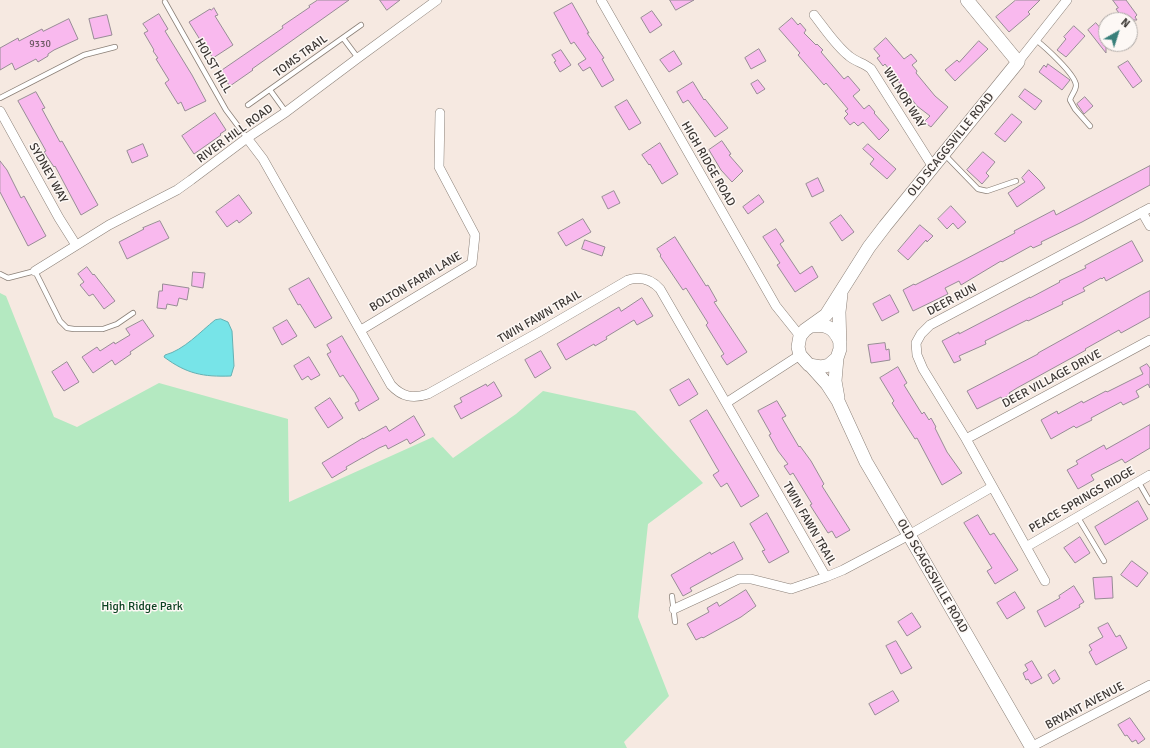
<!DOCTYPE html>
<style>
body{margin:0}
#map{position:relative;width:1150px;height:748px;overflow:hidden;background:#f6e9e1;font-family:Signika,sans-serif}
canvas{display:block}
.north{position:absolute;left:1098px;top:12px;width:40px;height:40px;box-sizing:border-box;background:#fdf8f5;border:1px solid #b0aba8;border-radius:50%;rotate:39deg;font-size:11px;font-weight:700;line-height:16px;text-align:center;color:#3c3734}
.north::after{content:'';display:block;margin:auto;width:14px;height:18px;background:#387f7a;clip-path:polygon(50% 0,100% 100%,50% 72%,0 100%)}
</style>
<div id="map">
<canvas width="1150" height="748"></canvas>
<div class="north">N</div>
</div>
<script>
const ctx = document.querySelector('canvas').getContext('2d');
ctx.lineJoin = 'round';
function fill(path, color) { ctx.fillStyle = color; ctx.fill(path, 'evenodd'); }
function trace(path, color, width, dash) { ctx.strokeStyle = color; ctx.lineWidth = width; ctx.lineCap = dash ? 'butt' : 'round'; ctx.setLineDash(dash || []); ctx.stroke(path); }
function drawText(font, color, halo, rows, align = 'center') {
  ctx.font = font + ' Signika,sans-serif'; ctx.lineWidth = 3; ctx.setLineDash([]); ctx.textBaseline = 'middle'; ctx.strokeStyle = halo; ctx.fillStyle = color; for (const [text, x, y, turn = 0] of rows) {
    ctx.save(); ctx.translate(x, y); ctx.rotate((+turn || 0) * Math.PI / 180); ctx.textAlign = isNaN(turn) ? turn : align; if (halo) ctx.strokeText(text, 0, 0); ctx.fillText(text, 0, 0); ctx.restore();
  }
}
fill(new Path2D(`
 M0 293 6 296 54 417 77 427 159 383 288 419 289 502 433 437 453 458 516 414 543 391 635 411 703 483 648 524 638 617 669 696 624 742 627 748H0Z`), '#b4e9c1');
const water = new Path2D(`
 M221 319 228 322 232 331 234 366 231 376C203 377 187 374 164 357L165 355C184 350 200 332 215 320Z`);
fill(water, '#77e4e8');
trace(water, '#65b0b2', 1);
const building = new Path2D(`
 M318 0H349L252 69 253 70 230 86 219 72 283 28 282 26 310 7 309 6Z
 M380 0H400L387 10Z
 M670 0H694L676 10Z
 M1016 0H1040L1028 12 1030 14 1009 32 996 17Z
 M1113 0H1126L1137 15 1135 17 1137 20H1124L1116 9 1118 8Z
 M572 3 589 33H587L604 58 602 59 614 80 602 87 590 67 583 71 578 64 586 59 574 42 571 44 554 13Z
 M214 8 218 15 215 16 233 45 213 58 208 51H207L189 22 210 9 211 10Z
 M652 11 662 25 650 33 641 18Z
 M159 14 168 29 165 31 192 75 206 101 185 111 181 102 178 104 165 83 169 80 156 59 158 58 153 51 154 50 144 33 148 31 143 24Z
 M107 15 112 35 94 39 89 19Z
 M792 18 798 25 800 23 806 30 804 33 816 45 817 44 823 50 821 52 844 79 848 76 860 90 853 96 864 109 869 105 875 112 874 113 889 130 879 140 863 122 858 126 854 122 850 125 844 118 848 114 845 111 848 109 826 83 824 85 798 55 800 53 779 29Z
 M69 19 78 39 54 50 48 54V56L38 62 36 59 15 70 12 63 0 70V48L18 38 19 41 42 29 43 31Z
 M1096 23 1102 30 1106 27V53L1088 30Z
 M1074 26 1085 36 1066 57 1057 50 1066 39 1064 37Z
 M886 38 904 59 911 54 917 61 912 65 917 71 916 73 935 96 948 107 931 127 924 122 930 116 917 106 885 64 883 66 877 58 880 56 874 49Z
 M979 41 988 49 955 81 945 70 957 60 959 62Z
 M759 49 766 61 751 69 745 58Z
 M561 50 571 65 560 72 554 62 556 61 552 55Z
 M674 51 682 64 669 72 660 60Z
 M1128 61 1142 81 1133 88 1118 67Z
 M1048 64 1070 80 1062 90 1039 72 1044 65 1046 67Z
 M758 80 765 89 757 94 751 84Z
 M693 82 704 100 705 99 728 128 715 137 688 100 683 103 677 92Z
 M1025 89 1042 101 1035 110 1019 97Z
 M36 92 45 108 42 109 60 142 62 141 98 205 81 215 55 166 54 167 44 152 46 151 18 101Z
 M1085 97 1093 106 1084 114 1077 104Z
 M627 100 641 123 629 130 615 107Z
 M215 113 226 130 220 134 221 135 194 154 182 136Z
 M1012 114 1022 122 1005 142 995 134Z
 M722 141 731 154 729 155 743 171 732 182 721 170 709 150Z
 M660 143 678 174 662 184 650 164 649 165 642 155Z
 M143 144 148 156 132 163 127 151Z
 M868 144 896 169 887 179 870 164 874 159 863 149Z
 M983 152 995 162 986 173 989 176 982 184 967 170Z
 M0 161 7 170 21 198 24 196 46 236 28 246 0 192Z
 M1150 166V185L1082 222 1041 242 1042 244 1033 248 1031 246 1002 262 1001 261 961 285 959 281 945 288 948 294 913 311 903 290 914 284 915 285 962 261 1015 233 1014 231 1054 210 1056 215 1090 197Z
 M1029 170 1040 181 1045 188 1017 207 1008 193 1025 182 1022 178Z
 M818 178 824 191 812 197 806 184Z
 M614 191 620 203 608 209 602 197Z
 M239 195 252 213 239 223 237 220 227 227 216 212Z
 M759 195 764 202 748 214 743 207Z
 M951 206 966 222 958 229 953 223 947 229 938 219Z
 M841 215 854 232 842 241 830 223Z
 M583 219 591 232 566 246 558 233Z
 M160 221 169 238 127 259 119 242 144 229 143 228Z
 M920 225 933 236 927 242 926 240 908 260 898 251Z
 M776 229 784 241 780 244 800 274 812 266 818 277 795 292 777 265 780 263 763 237Z
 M675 237 706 286 708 285 717 301 714 302 747 352 727 365 721 356 724 354 706 325 708 323 686 288 683 290 660 256 661 255 657 249Z
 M585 240 605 247 602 256 582 249Z
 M1132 241 1143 261 1106 281 1104 277 1102 279 1101 278 1083 288 1085 291 1062 302 1063 304 1028 321 1027 320 985 341 986 344 959 356 961 360 954 363 942 341 959 332V334L1030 297V298L1060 282 1059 281 1086 268 1085 266Z
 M87 267 93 275 94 274 115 301 104 309 93 294 89 296 80 285 84 282 78 274Z
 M193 272 205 273 203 288 192 286Z
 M309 278 332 318 315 328 300 304 298 305 289 289Z
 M163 284 189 288 187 300 179 298 177 306 167 304 166 309 157 308 159 291H162Z
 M1150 291V317L1121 333 1119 330 1085 349 1086 350 1017 388 1009 393 1010 395 1002 399 1001 397 977 409 967 391 1038 354V353L1083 328 1141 295Z
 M890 295 899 312 882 321 873 304Z
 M642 298 653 316 637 325 634 320 606 337 607 339 595 346 594 344 566 360 557 344 619 307 621 311Z
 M143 320 154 336 130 352 131 354 115 365 112 360 93 373 82 357 97 347 100 351 114 342 115 344 130 335 126 329Z
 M287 320 297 336 282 345 273 328Z
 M342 336 379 399 359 411 355 403 359 401 355 393 343 375 340 377 327 354 331 352 327 345Z
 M885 343 886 350 889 349 890 360 871 363 868 345Z
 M541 351 551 368 535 378 525 360Z
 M309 357 320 375 311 380 308 376 302 380 294 366Z
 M67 362 79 382 64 391 52 372Z
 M1147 364 1150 368V388L1148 384 1136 391 1139 397 1123 405 1121 402 1091 418 1092 420 1076 428 1074 426 1051 439 1041 420 1057 411 1058 414 1082 401 1083 403 1106 391 1107 392 1143 374 1140 368Z
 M898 367 907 383 904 385 922 414 924 412 929 420 931 418 936 427 935 428 947 452 962 473 942 485 917 438 915 439 892 403 894 401 880 378Z
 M689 379 698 394 679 406 670 390Z
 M494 382 502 396 461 419 454 406 462 402 460 398 486 384 487 386Z
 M330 398 343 418 328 428 315 408Z
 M777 401 786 416 782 418 799 447 800 446 811 461 824 484 822 486 850 530 836 538 832 531 828 533 810 505 812 504 793 473 790 475 784 466 788 464 778 451 769 435 771 434 758 411Z
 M707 410 759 496 741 507 727 483 721 487 713 475 719 471 717 468 690 421Z
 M414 416 425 435 410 444 407 439 388 449 386 445 379 448 346 467 347 469 332 478 322 463 363 438V439L386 426 389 431Z
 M1150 425V448L1125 463 1122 459 1091 475 1094 480 1078 489 1067 470 1078 464 1076 461 1104 445 1106 449Z
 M1138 501 1148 519 1105 545 1095 527Z
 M767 513 789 552 769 563 762 551 765 550 750 524Z
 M978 515 990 535 994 533 1018 570 995 584 987 571 992 568 964 523Z
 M1080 537 1090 553 1075 563 1064 548Z
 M734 542 743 559 690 588 692 591 683 596 671 575 710 552 711 554Z
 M1132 561 1148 573 1137 587 1121 575Z
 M1112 577 1113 598 1095 599 1093 578Z
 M1074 586 1084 602 1079 605 1080 607 1045 627 1037 611 1060 598 1059 596Z
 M746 590 756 606 741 617 703 638 702 637 696 640 687 624 709 612 707 608 717 602 719 606Z
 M1015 592 1025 608 1007 619 997 603Z
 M912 613 921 627 907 636 898 622Z
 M1108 623 1116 637 1120 635 1127 648 1096 665 1089 652 1092 650 1089 645 1103 637 1098 628Z
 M896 641 912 668 901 674 886 646Z
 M1032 661 1042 678 1031 684 1028 679 1026 680 1023 673 1028 670 1025 665Z
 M1055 670 1060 679 1053 684 1048 675Z
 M893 691 899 701 875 715 869 704Z
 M1130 718 1145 739 1138 744 1136 740 1132 742 1127 735 1125 736 1118 725Z`);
fill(building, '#f9b9ee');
trace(building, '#978c95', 1);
const lane = new Path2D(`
 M165 2 226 110 247 138
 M343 38 358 58
 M1036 40C1045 47 1075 74 1076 85 1076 91 1071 95 1070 100L1075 109 1090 126
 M270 90 286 112
 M0 98 84 55 115 47
 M248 105 361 25
 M945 155 978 189 987 191 1016 181
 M0 274 8 278 35 271 60 321 67 328 74 329H103L117 324 133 313
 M1138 481 1150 502
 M1077 516 1104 561
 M672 596 675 622`);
const street = new Path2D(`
 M601 0 776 306 800 336
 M814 15C825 29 836 46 849 56 856 62 864 63 871 69L933 167
 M1018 62 1067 0
 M0 111 59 218 76 245
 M247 138 263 159 391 385C402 397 413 399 428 394L539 332 628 280C641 276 651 279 660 289L726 403 826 577
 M1142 212 1150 226
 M35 271 109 225 177 190 191 180 247 138 286 112 358 58 437 0
 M361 330 472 263 475 235 439 167 440 113
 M726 403 800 355
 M966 439 1150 340
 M1026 547 1150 475
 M1045 581 966 439 923 369 917 355 916 343 921 334 930 325 1150 208
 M674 609 739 579H751L791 589 826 577 843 570 909 535 992 487
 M1031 747 1150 685`);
const secondary = new Path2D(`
 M841 294 839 312 840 349 837 358 829 365 821 367 809 365 800 355 798 347 800 336 805 330 826 315 869 247 885 226 1018 62 967 0
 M811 326C826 324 834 327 840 342
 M837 358 835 381 838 398
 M810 365 827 384 838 401 866 462 909 535 1032 748`);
trace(lane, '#8b8078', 6);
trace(street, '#8b8078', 10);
trace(secondary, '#8b8078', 14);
trace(lane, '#fff', 4.5);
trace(street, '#fff', 9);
trace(secondary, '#fff', 13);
drawText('10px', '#6b5862', null, [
 ["9330",40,44]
]);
drawText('12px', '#3c3734', '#fdf8f5', [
 ["TOMS TRAIL",301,56,-36],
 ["HOLST HILL",213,66,60],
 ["WILNOR WAY",904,98,58],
 ["RIVER HILL ROAD",235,134,-36],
 ["OLD SCAGGSVILLE ROAD",951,145,-51],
 ["HIGH RIDGE ROAD",708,164,60],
 ["SYDNEY WAY",48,173,61],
 ["BOLTON FARM LANE",416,282,-31],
 ["DEER RUN",952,300,-28],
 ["TWIN FAWN TRAIL",540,317,-30],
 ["DEER VILLAGE DRIVE",1052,379,-28],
 ["PEACE SPRINGS RIDGE",1082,500,-30],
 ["TWIN FAWN TRAIL",809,524,60],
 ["OLD SCAGGSVILLE ROAD",932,576,60],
 ["BRYANT AVENUE",1085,706,-28]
]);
drawText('12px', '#0d4222', '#fdf8f5', [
 ["High Ridge Park",142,607]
]);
</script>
